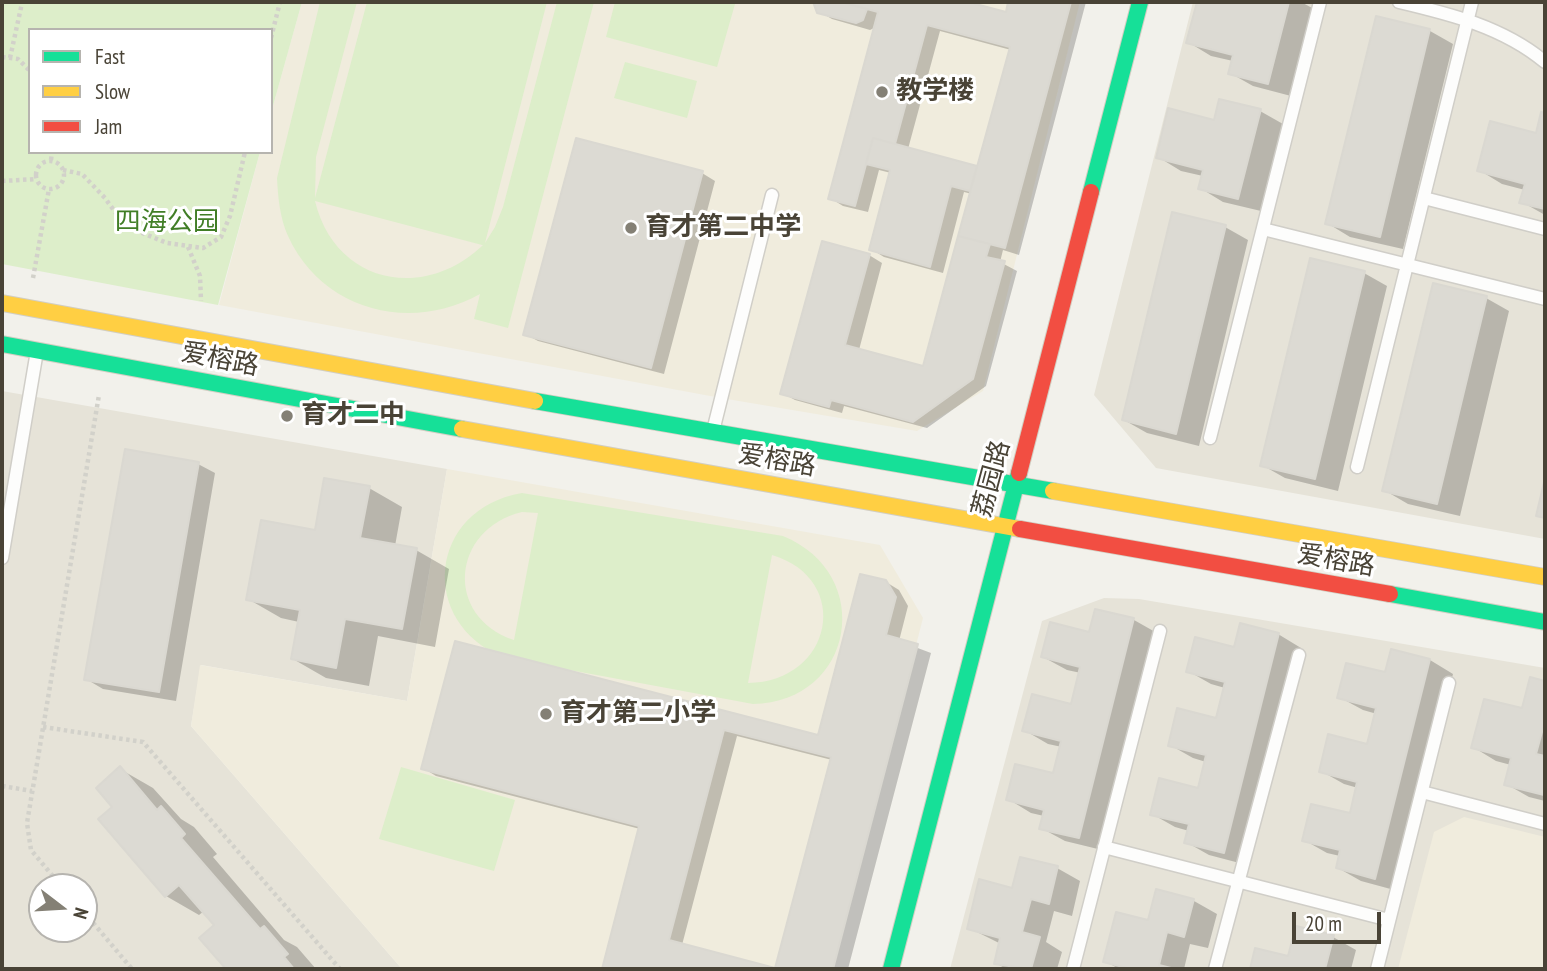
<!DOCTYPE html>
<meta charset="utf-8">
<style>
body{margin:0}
#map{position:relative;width:1547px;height:971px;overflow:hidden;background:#f2f1eb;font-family:"PT Sans Narrow",sans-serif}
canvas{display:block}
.frame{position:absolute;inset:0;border:4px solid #494336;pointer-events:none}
.legend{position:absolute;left:28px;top:28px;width:245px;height:126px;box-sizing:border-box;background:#fff;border:2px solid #b6b4af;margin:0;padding:9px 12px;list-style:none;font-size:21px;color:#494336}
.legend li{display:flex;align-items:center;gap:14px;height:35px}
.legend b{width:35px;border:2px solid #b6b4af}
.north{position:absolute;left:28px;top:873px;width:70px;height:70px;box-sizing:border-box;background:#fff;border:2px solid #b6b4af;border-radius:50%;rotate:107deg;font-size:19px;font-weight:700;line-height:28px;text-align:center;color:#494336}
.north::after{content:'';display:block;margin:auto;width:24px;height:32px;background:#848075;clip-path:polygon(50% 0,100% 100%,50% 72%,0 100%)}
.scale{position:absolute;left:1292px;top:912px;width:89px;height:32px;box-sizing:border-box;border:4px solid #494336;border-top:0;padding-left:9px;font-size:21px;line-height:24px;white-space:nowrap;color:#494336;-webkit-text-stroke:5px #fff;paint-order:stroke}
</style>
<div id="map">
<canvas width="1547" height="971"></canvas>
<div class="frame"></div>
<ul class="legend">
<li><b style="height:9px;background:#16e098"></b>Fast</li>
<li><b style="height:9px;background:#ffcf43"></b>Slow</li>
<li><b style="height:9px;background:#f24e42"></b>Jam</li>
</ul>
<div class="north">N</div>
<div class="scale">20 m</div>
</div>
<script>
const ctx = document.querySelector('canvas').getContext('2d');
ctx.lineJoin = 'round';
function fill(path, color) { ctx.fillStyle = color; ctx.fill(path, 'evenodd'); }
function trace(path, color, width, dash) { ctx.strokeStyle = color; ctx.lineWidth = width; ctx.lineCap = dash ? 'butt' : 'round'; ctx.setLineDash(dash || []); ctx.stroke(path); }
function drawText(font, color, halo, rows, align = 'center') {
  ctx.font = font + ' "PT Sans Narrow","Noto Sans SC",sans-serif'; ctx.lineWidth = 6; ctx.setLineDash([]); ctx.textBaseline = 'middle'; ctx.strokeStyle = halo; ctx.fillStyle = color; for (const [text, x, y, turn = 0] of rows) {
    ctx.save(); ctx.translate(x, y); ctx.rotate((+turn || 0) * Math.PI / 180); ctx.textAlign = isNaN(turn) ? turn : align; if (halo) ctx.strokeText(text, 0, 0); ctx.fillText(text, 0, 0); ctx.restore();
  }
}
fill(new Path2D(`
 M1193 2H1545V539L1156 468 1094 395Z
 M2 391 447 469 407 701 201 665 191 726 402 969H2ZM42 887H84V929H42Z
 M1104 598 1139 599 1545 668V969H950L1042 621Z`), '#e6e3d8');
fill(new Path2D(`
 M302 2H1080L983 391 917 431 721 398 219 305 260 152H271V113Z
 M447 469 880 545 923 618 833 969H402L191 726 200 665 407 701Z
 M1464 817 1545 837V969H1398L1434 832Z`), '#f0ecdd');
fill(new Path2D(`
 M2 2H302L271 113V30H30V152H260L218 305 2 264Z
 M320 2H357L316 157 315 198 367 2H547L485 243 495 227 503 207 557 2H594L508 328 474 319 480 294C411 333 322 311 288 236 280 218 278 198 277 178ZM315 201 482 245H483C424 302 335 284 315 201Z
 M615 2 735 4 717 67 606 37Z
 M625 62 697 81 687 118 614 98Z
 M522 493 783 536C876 574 855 702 753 704L505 658C417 623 428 509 522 493ZM522 512 538 513 514 640C444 617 451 529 522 512ZM772 555C853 579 833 682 748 683Z
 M401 767 515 800 494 871 379 839Z`), '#ddeeca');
fill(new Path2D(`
 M816 2H970L1007 14 1010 2H1086L1019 255 1003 250 1000 262 1017 271 986 386 927 428 844 406 842 413 795 400 782 393 869 255 882 263 859 350 925 368 972 194 964 192 943 273 884 257 871 249 891 173 879 170 868 212 843 206 830 198 876 27 870 30 832 19 818 11ZM940 31 1011 50 978 168 908 149Z
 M1198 2H1228L1246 6 1247 2H1301L1314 9 1291 96 1253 86 1230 73 1233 61 1211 56 1188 42Z
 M1377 18 1430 31 1453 44 1403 249 1350 237 1327 223Z
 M1260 111 1283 124 1261 211 1223 202 1200 188 1203 176 1181 171 1158 157 1215 122Z
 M1542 114 1545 115V215L1522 202 1525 190 1502 184 1479 170 1537 135Z
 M702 173 715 181 664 374 538 341 525 334Z
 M1225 227 1248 240 1199 446 1147 433 1124 420Z
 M1364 273 1387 286 1338 491 1285 478 1262 465Z
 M1486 298 1509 311 1460 516 1408 504 1384 490Z
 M198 464 215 473 176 701 103 689 86 679Z
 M369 488 402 507 395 546 416 550 449 569 435 647 378 636 369 686 326 678 293 659 299 622 281 618 248 599 316 532Z
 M886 582 899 590 908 606 899 641 931 653 848 969H777L832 760 737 736 682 945 772 969H604L640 829 436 776 423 768 456 643 819 737Z
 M1096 611 1134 620 1157 633 1102 850 1065 841 1041 828 1044 816 1031 813 1008 799 1054 776 1062 747 1048 744 1024 730 1072 706 1081 673 1067 670 1043 657 1090 635Z
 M1278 634 1301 648 1247 865 1209 855 1186 842 1189 831 1175 827 1152 814 1199 790 1206 762 1193 758 1170 745 1217 720 1225 688 1211 684 1188 671 1235 649Z
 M1393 651 1430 660 1453 674 1398 891 1361 881 1338 868 1340 856 1327 853 1304 840 1351 816 1358 788 1344 784 1321 771 1369 746 1377 714 1363 710 1339 697 1386 674Z
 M1531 680 1545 683V801L1529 797 1506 784 1511 765 1496 761 1473 747 1523 711Z
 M120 769 153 788 181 819 194 827 217 854 213 857 284 940 297 947 316 969H229L202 938 216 925 204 911 199 915 166 896 115 807Z
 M1057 868 1080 881 1072 916 1054 911 1046 942 1062 952 1057 969H1006L996 963 1001 944 969 928 1013 890Z
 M1158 891 1194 901 1217 914 1208 948 1190 944 1184 969H1119L1105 961 1150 922Z
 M1333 937 1356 950 1351 969H1252L1256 950 1289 958Z`), '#0003');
const building = new Path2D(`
 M813 2H841L867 9 863 20 856 23 817 13Z
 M841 2H968L1006 12 1008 2H1071L1005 248 958 236 1010 47 927 25 895 144 873 138 855 206 828 199 878 12Z
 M1197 2H1289L1268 84 1228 74 1233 55 1186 43Z
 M1376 16 1430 29 1380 237 1325 224Z
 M1219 99 1261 109 1238 199 1198 189 1203 170 1156 158 1168 108 1214 120Z
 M1541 112 1545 113V209L1519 203 1525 184 1477 171 1490 121 1536 133Z
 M576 138 703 171 651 368 523 335Z
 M873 138 977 166 970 191 951 186 930 267 869 250 890 170 866 164Z
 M1172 212 1226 225 1176 434 1122 420Z
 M958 236 990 244 986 257 1005 261 973 379 913 422 831 400 829 407 780 394 822 241 870 254 845 345 923 366Z
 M1310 258 1365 271 1315 479 1260 466Z
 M1433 283 1487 296 1437 504 1382 491Z
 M125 449 199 462 159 692 84 680Z
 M324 478 370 486 360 538 417 548 402 629 345 619 336 668 291 659 300 610 246 600 261 520 315 530Z
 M1545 478V518L1536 516Z
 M860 574 886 580 896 597 886 635 918 644 833 969H602L639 826 421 769 455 641 818 735ZM724 730 831 757 775 968 669 940Z
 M1095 609 1134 618 1079 838 1039 829 1044 810 1006 800 1015 764 1053 773 1061 741 1022 731 1032 694 1071 704 1080 667 1041 657 1050 622 1089 632Z
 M1240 623 1279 633 1224 853 1184 843 1189 824 1150 815 1159 778 1198 788 1206 755 1168 746 1177 708 1216 718 1225 682 1186 672 1195 637 1234 647Z
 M1391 649 1430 659 1375 879 1336 868 1340 850 1302 841 1311 804 1350 813 1357 782 1319 772 1328 734 1367 744 1376 708 1337 698 1346 663 1385 672Z
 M1530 677 1545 681V721L1536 754 1545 756 1544 795 1504 785 1511 758 1471 748 1484 699 1522 708Z
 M120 766 157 810 161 806 185 834 181 838 260 929 264 926 288 954 284 957 294 969H226L199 938 214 925 179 885 165 897 98 819 112 807 96 788Z
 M1020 857 1058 866 1049 904 1031 899 1022 932 1040 937 1031 969 994 964 1000 938 967 929 979 879 1012 888Z
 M1156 889 1194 899 1184 937 1167 932 1159 965 1175 969H1131L1103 962 1116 912 1148 920Z
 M1296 926 1334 935 1325 969H1250L1255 948 1288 956Z`);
fill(building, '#dcdad3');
trace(building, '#dad8d1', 2);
const lane = new Path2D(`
 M1399 2C1450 14 1503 27 1545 62
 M1424 198 1545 229
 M1263 229 1545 299
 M713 431 772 195
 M1210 438 1320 2
 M1357 467 1472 2
 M2 558 37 351
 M1422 792 1545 824
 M1104 847 1389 920
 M1073 969 1160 631
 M1215 969 1299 655
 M1377 969 1449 683`);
const fast = new Path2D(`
 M1091 192 1140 2
 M2 344 462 429
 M535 401 1053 491
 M1390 594 1545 622
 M891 969 1019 473`);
const slow = new Path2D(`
 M2 303 535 401
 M462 429 1020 529
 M1053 491 1545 577`);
const jam = new Path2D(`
 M1019 473 1091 192
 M1020 529 1390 594`);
trace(lane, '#d0cec8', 15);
trace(fast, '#d2cec2', 18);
trace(slow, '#d2cec2', 18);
trace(jam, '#d2cec2', 18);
trace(new Path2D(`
 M271 38 280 2
 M2 57 18 59 30 71
 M10 58 22 3
 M51 160 52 152
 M36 175a14 14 0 1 1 28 0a14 14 0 1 1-28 0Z
 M63 170 82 174 105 198 125 226 167 243 203 248 221 237 230 216 245 152
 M2 181 37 179
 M188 247 200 276 201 301
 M33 278 49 189
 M43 727 143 742 340 969
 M2 786 32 791
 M62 887 31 850 27 823 99 395
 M84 912 132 969`), '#d2d1ca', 4.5, [3.5, 3.5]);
trace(lane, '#fdfdfc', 12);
trace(fast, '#16e098', 16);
trace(slow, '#ffcf43', 16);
trace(jam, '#f24e42', 16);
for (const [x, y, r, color] of [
 [882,92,7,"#848075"],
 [631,228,7,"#848075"],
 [287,416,7,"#848075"],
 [546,714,7,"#848075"]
]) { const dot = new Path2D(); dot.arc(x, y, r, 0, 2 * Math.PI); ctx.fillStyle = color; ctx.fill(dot); trace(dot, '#fff', 2.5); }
drawText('bold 26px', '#494336', '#fff', [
 ["教学楼",896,92],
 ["育才第二中学",645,228],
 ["育才二中",301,416],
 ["育才第二小学",560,714]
], 'left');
drawText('26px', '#417e26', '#fff', [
 ["四海公园",167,223]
]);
drawText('26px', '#494336', '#fff', [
 ["爱榕路",220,360,11],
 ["爱榕路",777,461,10],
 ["荔园路",992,479,-75],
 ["爱榕路",1336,561,10]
]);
</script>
